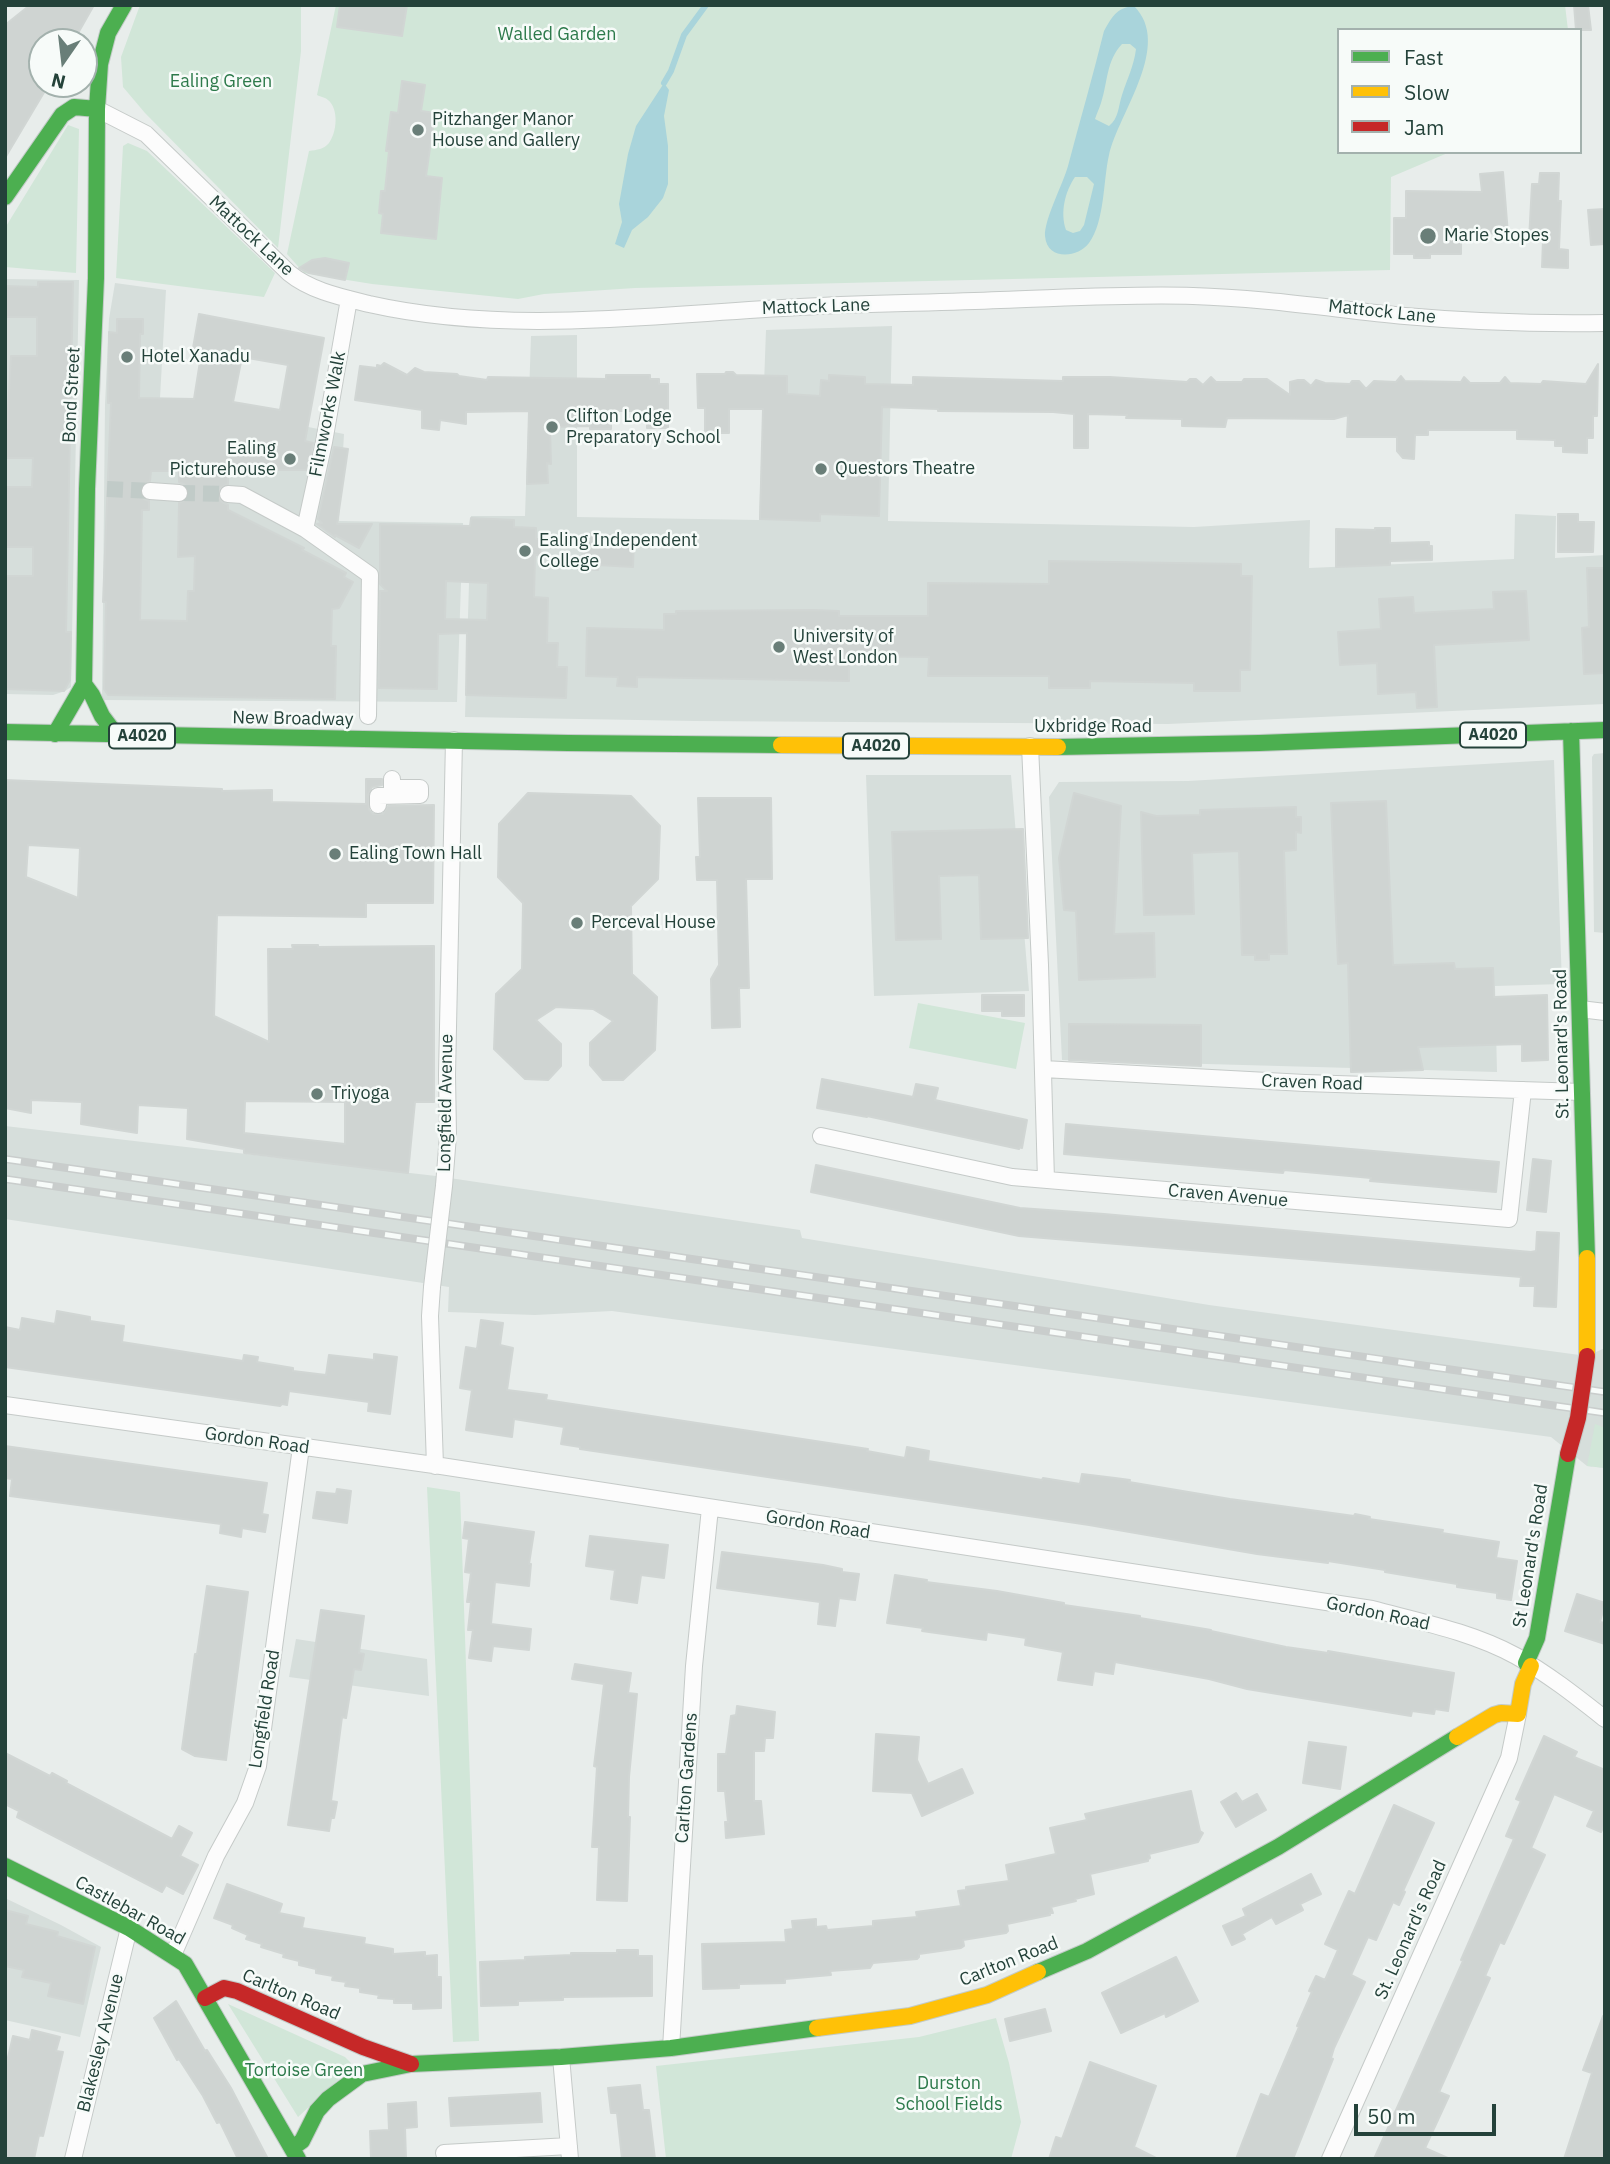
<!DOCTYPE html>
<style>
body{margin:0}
#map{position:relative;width:1610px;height:2164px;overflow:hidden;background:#e8edeb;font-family:"IBM Plex Sans",sans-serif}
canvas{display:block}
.frame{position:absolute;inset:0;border:7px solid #24423a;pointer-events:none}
.legend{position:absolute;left:1337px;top:28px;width:245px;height:126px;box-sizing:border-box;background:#f7fbf9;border:2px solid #a3b1ad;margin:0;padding:9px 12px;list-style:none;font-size:21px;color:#24423a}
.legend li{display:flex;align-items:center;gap:14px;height:35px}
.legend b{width:35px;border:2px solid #a3b1ad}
.north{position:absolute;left:28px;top:28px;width:70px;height:70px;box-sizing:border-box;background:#f7fbf9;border:2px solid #a3b1ad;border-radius:50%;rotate:194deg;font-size:19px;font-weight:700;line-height:28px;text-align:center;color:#24423a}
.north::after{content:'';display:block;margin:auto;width:24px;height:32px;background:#697e78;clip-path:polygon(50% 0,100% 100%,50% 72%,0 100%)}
.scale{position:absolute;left:1354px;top:2104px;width:142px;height:32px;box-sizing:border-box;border:4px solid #24423a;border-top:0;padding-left:9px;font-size:21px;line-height:24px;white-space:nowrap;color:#24423a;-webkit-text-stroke:5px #f7fbf9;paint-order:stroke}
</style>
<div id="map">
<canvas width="1610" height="2164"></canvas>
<div class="frame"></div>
<ul class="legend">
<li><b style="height:9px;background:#4caf50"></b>Fast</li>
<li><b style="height:9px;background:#ffc107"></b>Slow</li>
<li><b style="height:9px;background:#c62828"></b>Jam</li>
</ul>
<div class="north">N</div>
<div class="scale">50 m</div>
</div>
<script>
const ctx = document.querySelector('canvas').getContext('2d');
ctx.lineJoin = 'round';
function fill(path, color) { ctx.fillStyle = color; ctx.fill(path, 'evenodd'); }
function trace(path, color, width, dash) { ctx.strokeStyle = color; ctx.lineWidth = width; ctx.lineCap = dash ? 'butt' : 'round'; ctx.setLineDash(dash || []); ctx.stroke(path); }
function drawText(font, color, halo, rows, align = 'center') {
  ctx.font = font + ' "IBM Plex Sans",sans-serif'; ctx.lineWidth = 5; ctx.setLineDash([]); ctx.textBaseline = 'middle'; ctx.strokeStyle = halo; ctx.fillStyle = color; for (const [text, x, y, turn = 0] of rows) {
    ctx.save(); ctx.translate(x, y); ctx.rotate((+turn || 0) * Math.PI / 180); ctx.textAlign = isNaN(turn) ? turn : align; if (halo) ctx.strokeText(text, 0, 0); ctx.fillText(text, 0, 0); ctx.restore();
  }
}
fill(new Path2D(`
 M5 279 79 280 71 687 65 691 53 695 5 694Z
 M115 283 166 290 160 398 344 434 339 521 463 523 457 702 102 700 105 405 109 319Z
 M892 326 888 521 1194 527 1310 520 1309 568 1514 559 1515 514 1556 516 1555 558 1605 555V704L1168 724 695 721 465 717 471 516H525L531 336 577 335V517L759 520 766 330Z
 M1605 753V933L1594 932 1592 757 1594 754Z
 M1554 760 1562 984 1495 986 1497 1072 1062 1060 1049 797 1059 782 1188 781Z
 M866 775H1011L1029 991 874 996Z
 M5 1126 436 1176 800 1230 802 1238 1209 1305 1587 1356 1605 1348V1468L1587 1466 1551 1437 612 1311 535 1315 448 1312 449 1287 5 1219Z
 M296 1639 427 1659 429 1696 289 1677Z
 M5 1898 61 1925 101 1947 80 2037 5 2020Z`), '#d6dedb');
fill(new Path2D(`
 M140 5H301V51L278 248 145 113 123 87 121 57Z
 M336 5H1565L1568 30H1339V152H1450L1391 177 1390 270 635 288 544 294 518 299 372 284 304 273 287 254 309 151C317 150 324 149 329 143 337 132 339 109 328 100 325 97 321 97 317 95Z
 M68 125 79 129 76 273 5 267V228Z
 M128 143 147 151 275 273 264 297 116 278 123 146Z
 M918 1003 1025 1023 1016 1069 909 1048Z
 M1595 1424 1605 1428V1468L1587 1466Z
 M427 1487 460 1492 479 2041 453 2042Z
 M228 2004 345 2057 351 2063 349 2070 298 2117Z
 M996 2018 1009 2063 1021 2122 1011 2159H666L656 2066 919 2037Z`), '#d1e6d8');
fill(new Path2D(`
 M1134 6C1173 45 1119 112 1109 155 1103 181 1105 221 1089 243 1078 258 1047 261 1045 236 1044 220 1063 184 1068 166 1080 120 1093 76 1104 31 1112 17 1116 8 1134 6ZM1122 44H1130L1136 49C1134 66 1127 79 1122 95 1118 107 1119 118 1109 126L1095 119C1097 113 1099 109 1101 103 1108 82 1106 61 1122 44ZM1075 177H1087L1094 184 1084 225 1080 231 1073 233 1066 230C1060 212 1065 192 1075 177Z
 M664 83 669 90 664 116 668 146V184L663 198 648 217 632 230 624 248 615 244 622 222 619 204 628 154 636 126Z`), '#a9d4db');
trace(new Path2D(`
 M664 83 671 71 684 35 706 5`), '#a9d4db', 6);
const building = new Path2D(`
 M30 5H94L73 42H42V84H49L5 158V25Z
 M340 5H407L402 36 337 27Z
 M1574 5H1588L1591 30H1576Z
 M402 81 425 85 421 111 435 113 426 176 442 178 436 239 381 233 383 214 379 213 381 191H385L389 151H386L391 112 398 113Z
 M1503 172 1508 234 1461 232V254H1430V258H1414V254H1394V218H1406V191L1482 192 1480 174Z
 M1540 173H1559L1558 201H1561L1559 249 1568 250V268L1542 267 1543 240H1529L1532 184H1539Z
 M1605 209V244L1591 245 1588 210Z
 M325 258 349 263 345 280 309 273 299 268 312 260Z
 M38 282H73L66 632H71L70 680 64 691 5 689V576H33V547H5V487H32L33 458H5V428H7L11 356H37V317H5V286L38 287Z
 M199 314 324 338 305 441 313 443 307 470H228V484L220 488 218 494 222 502 228 505V510L304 548 302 550 346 573 344 577 353 582 339 608 332 609 331 646H336L335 699 108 695 104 689 106 602H103L111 403H108L109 332 117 333V319H143V334H140L139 398 194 399 202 349 193 348ZM242 357 288 365 280 410 233 402ZM151 471H179V482L184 484 189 489 187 499 179 503 178 557 195 556 194 591H188L187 621 140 620 142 510H149V501L144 499 140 491 142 485 150 481Z
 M384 363 407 375 415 368 424 372 457 374 459 376 487 380 488 377 606 379V375H650V379H659V384H668V428H647V411H611V429H590V426L550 427 551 464 547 463 548 483 527 484 529 411 466 412V424L440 420 439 430 422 428V410L355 400 360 366 377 368V365L381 366Z
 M1598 364 1597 416H1593V438H1587V453L1563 452V446H1555V440L1517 439V430H1428V435H1415L1414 459 1403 458 1397 451V437H1347L1348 415 1334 419 1227 418 1225 427 1182 426V419L1126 418 1127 415 1088 414V448H1074V414L1053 412 938 411V409L882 407 879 516 820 514V521L760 519 763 409H729V433H705V408H698L697 374H725L726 372H733L736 375 787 376V394L820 396 821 380 829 381V375L865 377V384L913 385V377L1063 381V377H1110L1187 382 1190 379H1196L1203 385 1211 377 1216 382H1242L1244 379H1267L1290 395V382L1298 380H1304L1311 386 1316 380 1325 383 1350 384 1352 381H1359L1366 389 1374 381 1396 382 1401 376 1405 381 1461 382 1464 377 1470 383H1500L1505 377 1510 383 1541 384 1543 381 1586 384Z
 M334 447 348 449 337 524H372L359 548 335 535V537L317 524 322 523 318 519Z
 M1558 514H1578V522H1594L1593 552H1558Z
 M471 518 514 520V527L536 528V539H541L540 555H535L534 597 548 598 547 643H558L557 667H567L566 698 466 695 467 633 438 634 437 689 379 688 380 591H387L380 584V524L470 526ZM446 581 488 583 487 620 445 619Z
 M1375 528H1390V543L1429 542V546H1432V560L1390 561V565L1336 567V529L1375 530Z
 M583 534 634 536 633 567 598 565V570L582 569Z
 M1049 561 1241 564V576H1252L1250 670H1240V691H1194V683L1090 681V688H1049V676H928L929 657 849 656V681L637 677V687L617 686 618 677 586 676 587 628 664 630V614H676V611L814 610 839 611V616H928V583L1049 584Z
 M1587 568H1605V673L1584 674 1582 628 1589 627Z
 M1526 591 1529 640 1434 645 1437 707 1417 708 1416 692 1378 694 1377 663 1340 665 1338 632 1381 629 1379 599 1413 597 1414 613 1494 609 1493 592Z
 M366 779H382V785L372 787 368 795 369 810 373 814H383L388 806 434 805 433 903H366V917L217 915 214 1016 269 1042 268 949H293L292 945H318V947L434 946V1102H415L408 1173 244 1153V1149L187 1139 188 1108 138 1105 137 1133 81 1124 82 1102 31 1100V1113L5 1108V780L222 789V791L272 790V802L366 804ZM28 845 80 848 78 898 26 877ZM245 1101 345 1102V1144L244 1133Z
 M528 793 631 796 660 826 658 879 631 906 632 974 657 997 655 1050 623 1080H603L590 1065V1043L613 1021 593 1009 556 1007 536 1020 561 1044V1066L548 1080 525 1079 494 1049 496 994 522 969 523 903 498 877 499 824Z
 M1074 793 1121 806 1114 934 1154 933 1155 977 1079 980 1076 911 1064 910 1059 858Z
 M698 798H771L772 879H746L749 988H739L740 1027 712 1028 711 979 719 965 717 880H697L696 857H700Z
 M1386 801 1393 965 1454 963 1455 969 1493 968 1494 997 1547 995 1548 1060 1522 1061V1044L1418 1047 1423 1070 1351 1072 1348 963 1338 964 1331 803Z
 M1296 807V817H1301V833L1296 832V850L1284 851 1287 954H1269V960H1255V955H1242L1239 851 1192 853 1194 914 1144 915 1141 812 1156 816 1200 815V810Z
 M1023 829 1028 938 981 939 979 875 939 876 941 939 896 940 892 832Z
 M982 995H1024V1016H1002V1011H982Z
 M1069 1024 1201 1025V1066L1069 1060Z
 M822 1079 913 1097 916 1084 938 1088 935 1100 1027 1120 1022 1148 1020 1147 1019 1149 867 1116V1117L817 1108Z
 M1066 1124 1499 1162 1496 1192 1370 1181 1371 1178 1284 1170 1283 1173 1064 1154Z
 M1533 1159 1551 1161 1546 1212 1527 1210Z
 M816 1165 1020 1208 1104 1214 1531 1252 1536 1251 1537 1232 1559 1233 1556 1307 1534 1306 1535 1286H1520L1521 1277 1019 1236 811 1192Z
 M57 1311 90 1317V1321L124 1326 122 1342 243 1361 244 1355 258 1357 257 1362 293 1368V1371L326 1375 329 1355 374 1360V1354L397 1357 390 1414 368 1411 369 1402 289 1391 287 1405 282 1404 280 1406 5 1367V1327L20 1330 22 1318 55 1324Z
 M481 1320 503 1323 500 1345 513 1348 507 1390 547 1395 546 1400 868 1449 867 1451 905 1458 907 1447 929 1451 928 1461 1042 1480 1043 1478 1080 1484 1082 1474 1115 1478 1130 1480 1129 1482 1230 1499 1354 1516 1355 1514 1370 1517 1369 1519 1443 1530 1442 1533 1499 1542 1496 1558 1517 1561 1511 1600 1497 1598V1593L1457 1587V1584L1385 1572V1570L1328 1561V1563L1257 1554 1089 1525 580 1449V1447L561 1444 564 1427 514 1419 512 1437 466 1430 472 1390 460 1388 466 1347 477 1349Z
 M5 1446 267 1483 262 1514 268 1515 265 1532 242 1528 241 1537 220 1533 221 1524 10 1496 12 1479 5 1478Z
 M337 1489 351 1491 347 1523 313 1518 317 1492 336 1494Z
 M465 1522 534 1532 529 1564H531L529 1586 495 1582 491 1624 531 1629 529 1650 493 1646 491 1661 469 1658 473 1630H468L471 1602H467L471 1573 465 1572 469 1539 463 1538Z
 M590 1536 668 1545 664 1578 641 1575 637 1603 611 1599 615 1570 586 1566Z
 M722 1552 823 1565 842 1569V1572L859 1574 855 1600 839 1598 835 1626 818 1624 820 1602 717 1588Z
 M895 1575 927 1580 926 1582 997 1591 1064 1603V1605L1140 1616V1618L1211 1630V1631L1286 1647 1328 1653V1651L1454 1673 1448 1711 1435 1709 1434 1714 1412 1711 1411 1716 1247 1689 1209 1679 1115 1662 1113 1674 1094 1671 1092 1685 1058 1680 1063 1652 1025 1645 1026 1638 987 1632 986 1640 922 1631 923 1628 887 1623Z
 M207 1586 248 1592 226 1760 195 1756 182 1749 195 1654H197Z
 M1577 1594 1605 1603 1600 1622 1605 1623V1644L1565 1631Z
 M321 1610 364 1616 359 1653 364 1654 361 1670 354 1669 346 1718 342 1717 331 1801 337 1802 334 1818H331L329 1831 288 1825Z
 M575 1664 631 1673 628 1693 637 1694 629 1777 628 1817H630L627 1901 597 1900 599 1847H592L597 1767 594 1766 604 1684 572 1679Z
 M737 1706 775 1712 773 1738H765L764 1751H754V1801H761L764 1834 726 1838 725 1822H728L725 1791H718V1754H726L731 1716 736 1715Z
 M876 1734 919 1737 917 1760 928 1784 962 1769 973 1793 922 1816 912 1793 873 1791Z
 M1544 1736 1577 1752 1574 1757 1605 1770V1823L1601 1832 1587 1826 1594 1811 1554 1794 1531 1848 1545 1855 1504 1944 1500 1942 1485 1976 1490 1978 1439 2092 1449 2096 1425 2148 1450 2159H1374L1463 1961 1461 1960 1514 1839 1506 1836 1521 1801 1516 1799Z
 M1309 1742 1346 1747 1340 1789 1303 1783Z
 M5 1753 50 1776 52 1773 67 1781 66 1783 172 1839 179 1826 192 1833 180 1856 198 1865 183 1894 166 1885 162 1892 17 1817 19 1811 5 1804Z
 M1191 1791 1200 1831 1203 1833 1198 1842 1149 1854 1150 1858 1148 1859V1861L1090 1874 1094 1894 1075 1899 1076 1901 1051 1907 1053 1913H1050V1915L1007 1924 1008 1931 1006 1933 963 1940 964 1946 961 1948 919 1954V1957L917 1959 873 1963 870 1968 830 1971 831 1975 785 1979V1983L739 1984V1988L703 1989 702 1944 786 1942 785 1930 793 1929 792 1921 816 1919V1927L826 1926 827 1930 873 1926V1921L917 1917 916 1912 961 1906 958 1891 966 1890V1887L1009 1881 1006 1865 1056 1854 1050 1828 1087 1820 1085 1814Z
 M1236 1793 1242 1802 1257 1794 1266 1810 1236 1827 1221 1802Z
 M1394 1805 1434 1823 1403 1891 1405 1892 1399 1905 1393 1902 1376 1940 1368 1937 1351 1975 1365 1982 1334 2048 1331 2058 1333 2059 1293 2159H1236L1261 2094 1269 2097 1299 2027 1297 2026 1312 1992 1309 1991 1316 1976 1325 1980 1338 1950 1325 1944 1349 1891 1355 1894Z
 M1311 1874 1321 1894 1300 1904 1303 1910 1276 1924 1272 1917 1242 1934 1245 1939 1232 1945 1223 1926 1246 1916 1243 1909Z
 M227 1884 282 1904 279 1913 304 1918 302 1928 365 1938 364 1944 393 1949V1954L425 1952V1956L437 1955V1977H441V2008L413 2009V2003H394V1999L378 1998 379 1995 360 1992V1988L345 1986 346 1982 332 1980 333 1976 316 1973V1969L299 1965V1961L283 1957 284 1954 261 1947 262 1944 246 1939 248 1935 232 1928 233 1925 214 1918Z
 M5 1910 28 1916 26 1924 58 1932 57 1936 95 1947 83 2004 48 1996 51 1983 22 1977 24 1970 5 1966Z
 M617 1950H638V1956H652V1996L563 1997V2000L518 2001V2005L481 2006 480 1962 525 1960V1957L571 1955V1953H617Z
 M1176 1957 1198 2001 1166 2017 1165 2013 1121 2033 1102 1993Z
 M176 2001 205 2051 207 2050 231 2088 268 2159H238L220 2122 217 2123 203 2096 179 2059 177 2060 154 2018Z
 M1045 2009 1051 2031 1010 2041 1005 2019Z
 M1603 2016H1605V2159H1564L1592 2073 1583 2070Z
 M32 2030 60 2037 56 2051 63 2052 43 2136 39 2135 34 2159H5V2070L13 2036 30 2040Z
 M1090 2062 1156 2086 1134 2147 1158 2159H1049L1056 2137 1062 2139Z
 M640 2085 643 2110H649L655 2159H622L617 2113H611L608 2088Z
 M540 2093 542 2122 451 2126 449 2098Z
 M416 2102 417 2127 405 2128 406 2159H371L370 2131 389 2130 388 2104Z`);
fill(building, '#cfd4d2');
trace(building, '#d1d6d4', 2);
trace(new Path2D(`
 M107 489 150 491
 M179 493 228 494`), '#c1cbc8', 16, [16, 8]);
const street = new Path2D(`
 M97 109 146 134 289 273C311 291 341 297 369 304 511 336 657 314 800 307 867 303 933 303 1000 300 1064 298 1129 294 1193 296 1264 298 1334 309 1405 316 1472 322 1538 324 1605 323
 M349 299 324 442 305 529 370 575 368 716
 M150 491 179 493
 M228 494 242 495 305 529
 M1030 746 1040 965 1046 1180
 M378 805V796L420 795V788H392V779
 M1580 1009 1605 1012
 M1043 1069 1305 1083 1582 1092
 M821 1136 1012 1177 1509 1219 1523 1090
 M444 1186 448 1135 447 1075 454 740
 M432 1287 430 1316 435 1466
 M5 1405 441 1466 1372 1609C1421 1622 1472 1632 1516 1656 1548 1674 1577 1697 1605 1719
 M173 1955 216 1856 245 1803 258 1766 301 1447
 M671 2048 694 1666 710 1508
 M561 2057 570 2159
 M444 2153 569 2146
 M73 2159 129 1928
 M1330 2159 1509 1758 1518 1714`);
const fast = new Path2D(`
 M5 197 62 115 74 107 97 109
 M84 684 92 695 102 716 117 736
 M1571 731 1587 1258
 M5 732 568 743 781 745
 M55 734 84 684 87 489 96 278 97 109 100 64 108 33 124 5
 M1058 747 1259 743 1605 730
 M1526 1663 1537 1638 1568 1454
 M5 1866 129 1928 185 1964 298 2159
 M1038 1972 1087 1951 1278 1847 1457 1737
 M292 2148 302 2141 317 2111 328 2099 362 2074 411 2064 561 2057 671 2048 817 2028`);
const slow = new Path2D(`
 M781 745 1058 747
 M1587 1258V1356
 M1457 1737 1494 1715 1501 1713 1518 1714 1523 1684 1531 1666
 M817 2028 910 2016 987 1995 1038 1972`);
const jam = new Path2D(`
 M205 1998 224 1988 237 1991 363 2047 411 2064`);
trace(street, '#c5cac8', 18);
trace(fast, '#c3cbc8', 18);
trace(slow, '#c3cbc8', 18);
trace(jam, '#c3cbc8', 18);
trace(street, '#fcfcfc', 16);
trace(fast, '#4caf50', 16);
trace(slow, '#ffc107', 16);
trace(jam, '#c62828', 16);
const rail = new Path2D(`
 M5 1159 1605 1392
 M5 1179 1605 1413`);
trace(rail, '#c9cdcc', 8);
trace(rail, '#f7fbf9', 5, [16]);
const streetBridge = new Path2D(`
 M432 1287 444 1186`);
const jamBridge = new Path2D(`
 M1568 1454 1578 1418 1587 1356`);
trace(streetBridge, '#c5cac8', 18, []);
trace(jamBridge, '#c3cbc8', 18, []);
trace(streetBridge, '#fcfcfc', 16);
trace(jamBridge, '#c62828', 16);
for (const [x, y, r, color] of [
 [418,130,7,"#697e78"],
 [1428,236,9,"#697e78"],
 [127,357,7,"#697e78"],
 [552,427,7,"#697e78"],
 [290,459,7,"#697e78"],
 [821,469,7,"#697e78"],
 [525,551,7,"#697e78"],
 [779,647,7,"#697e78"],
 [335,854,7,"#697e78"],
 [577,923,7,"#697e78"],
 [317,1094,7,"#697e78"]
]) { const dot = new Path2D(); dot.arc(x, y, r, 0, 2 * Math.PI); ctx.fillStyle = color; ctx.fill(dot); trace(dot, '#f7fbf9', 2.5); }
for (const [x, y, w] of [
 [1493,735,66],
 [142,736,66],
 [876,746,66]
]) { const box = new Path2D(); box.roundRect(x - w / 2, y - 12.5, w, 25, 5); ctx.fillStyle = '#f7fbf9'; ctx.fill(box); trace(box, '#24423a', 2); }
drawText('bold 16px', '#24423a', null, [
 ["A4020",1493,735],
 ["A4020",142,736],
 ["A4020",876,746]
]);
drawText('18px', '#2d7a4b', '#f7fbf9', [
 ["Walled Garden",557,35],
 ["Ealing Green",221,82],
 ["Tortoise Green",304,2071],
 ["Durston",949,2084],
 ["School Fields",949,2105]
]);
drawText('18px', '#24423a', '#f7fbf9', [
 ["Pitzhanger Manor",432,120],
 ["House and Gallery",432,141],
 ["Marie Stopes",1444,236],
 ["Hotel Xanadu",141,357],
 ["Clifton Lodge",566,417],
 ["Preparatory School",566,438],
 ["Ealing",276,449,"right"],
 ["Picturehouse",276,470,"right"],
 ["Questors Theatre",835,469],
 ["Ealing Independent",539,541],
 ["College",539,562],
 ["University of",793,637],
 ["West London",793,658],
 ["Ealing Town Hall",349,854],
 ["Perceval House",591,923],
 ["Triyoga",331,1094]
], 'left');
drawText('18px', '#24423a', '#f7fbf9', [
 ["Mattock Lane",251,236,43],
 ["Mattock Lane",816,307,-2],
 ["Mattock Lane",1382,312,6],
 ["Bond Street",72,395,-87],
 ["Filmworks Walk",328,414,-79],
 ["New Broadway",293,719,1],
 ["Uxbridge Road",1093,727],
 ["St. Leonard's Road",1562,1044,-91],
 ["Craven Road",1312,1083,2],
 ["Longfield Avenue",446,1103,-89],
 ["Craven Avenue",1228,1196,5],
 ["Gordon Road",257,1441,8],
 ["Gordon Road",818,1525,9],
 ["St Leonard's Road",1531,1556,-81],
 ["Gordon Road",1378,1614,12],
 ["Longfield Road",265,1709,-81],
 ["Carlton Gardens",687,1778,-86],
 ["Castlebar Road",130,1911,29],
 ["St. Leonard's Road",1411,1930,-66],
 ["Carlton Road",1009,1962,-22],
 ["Carlton Road",291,1995,23],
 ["Blakesley Avenue",101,2043,-76]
]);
</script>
